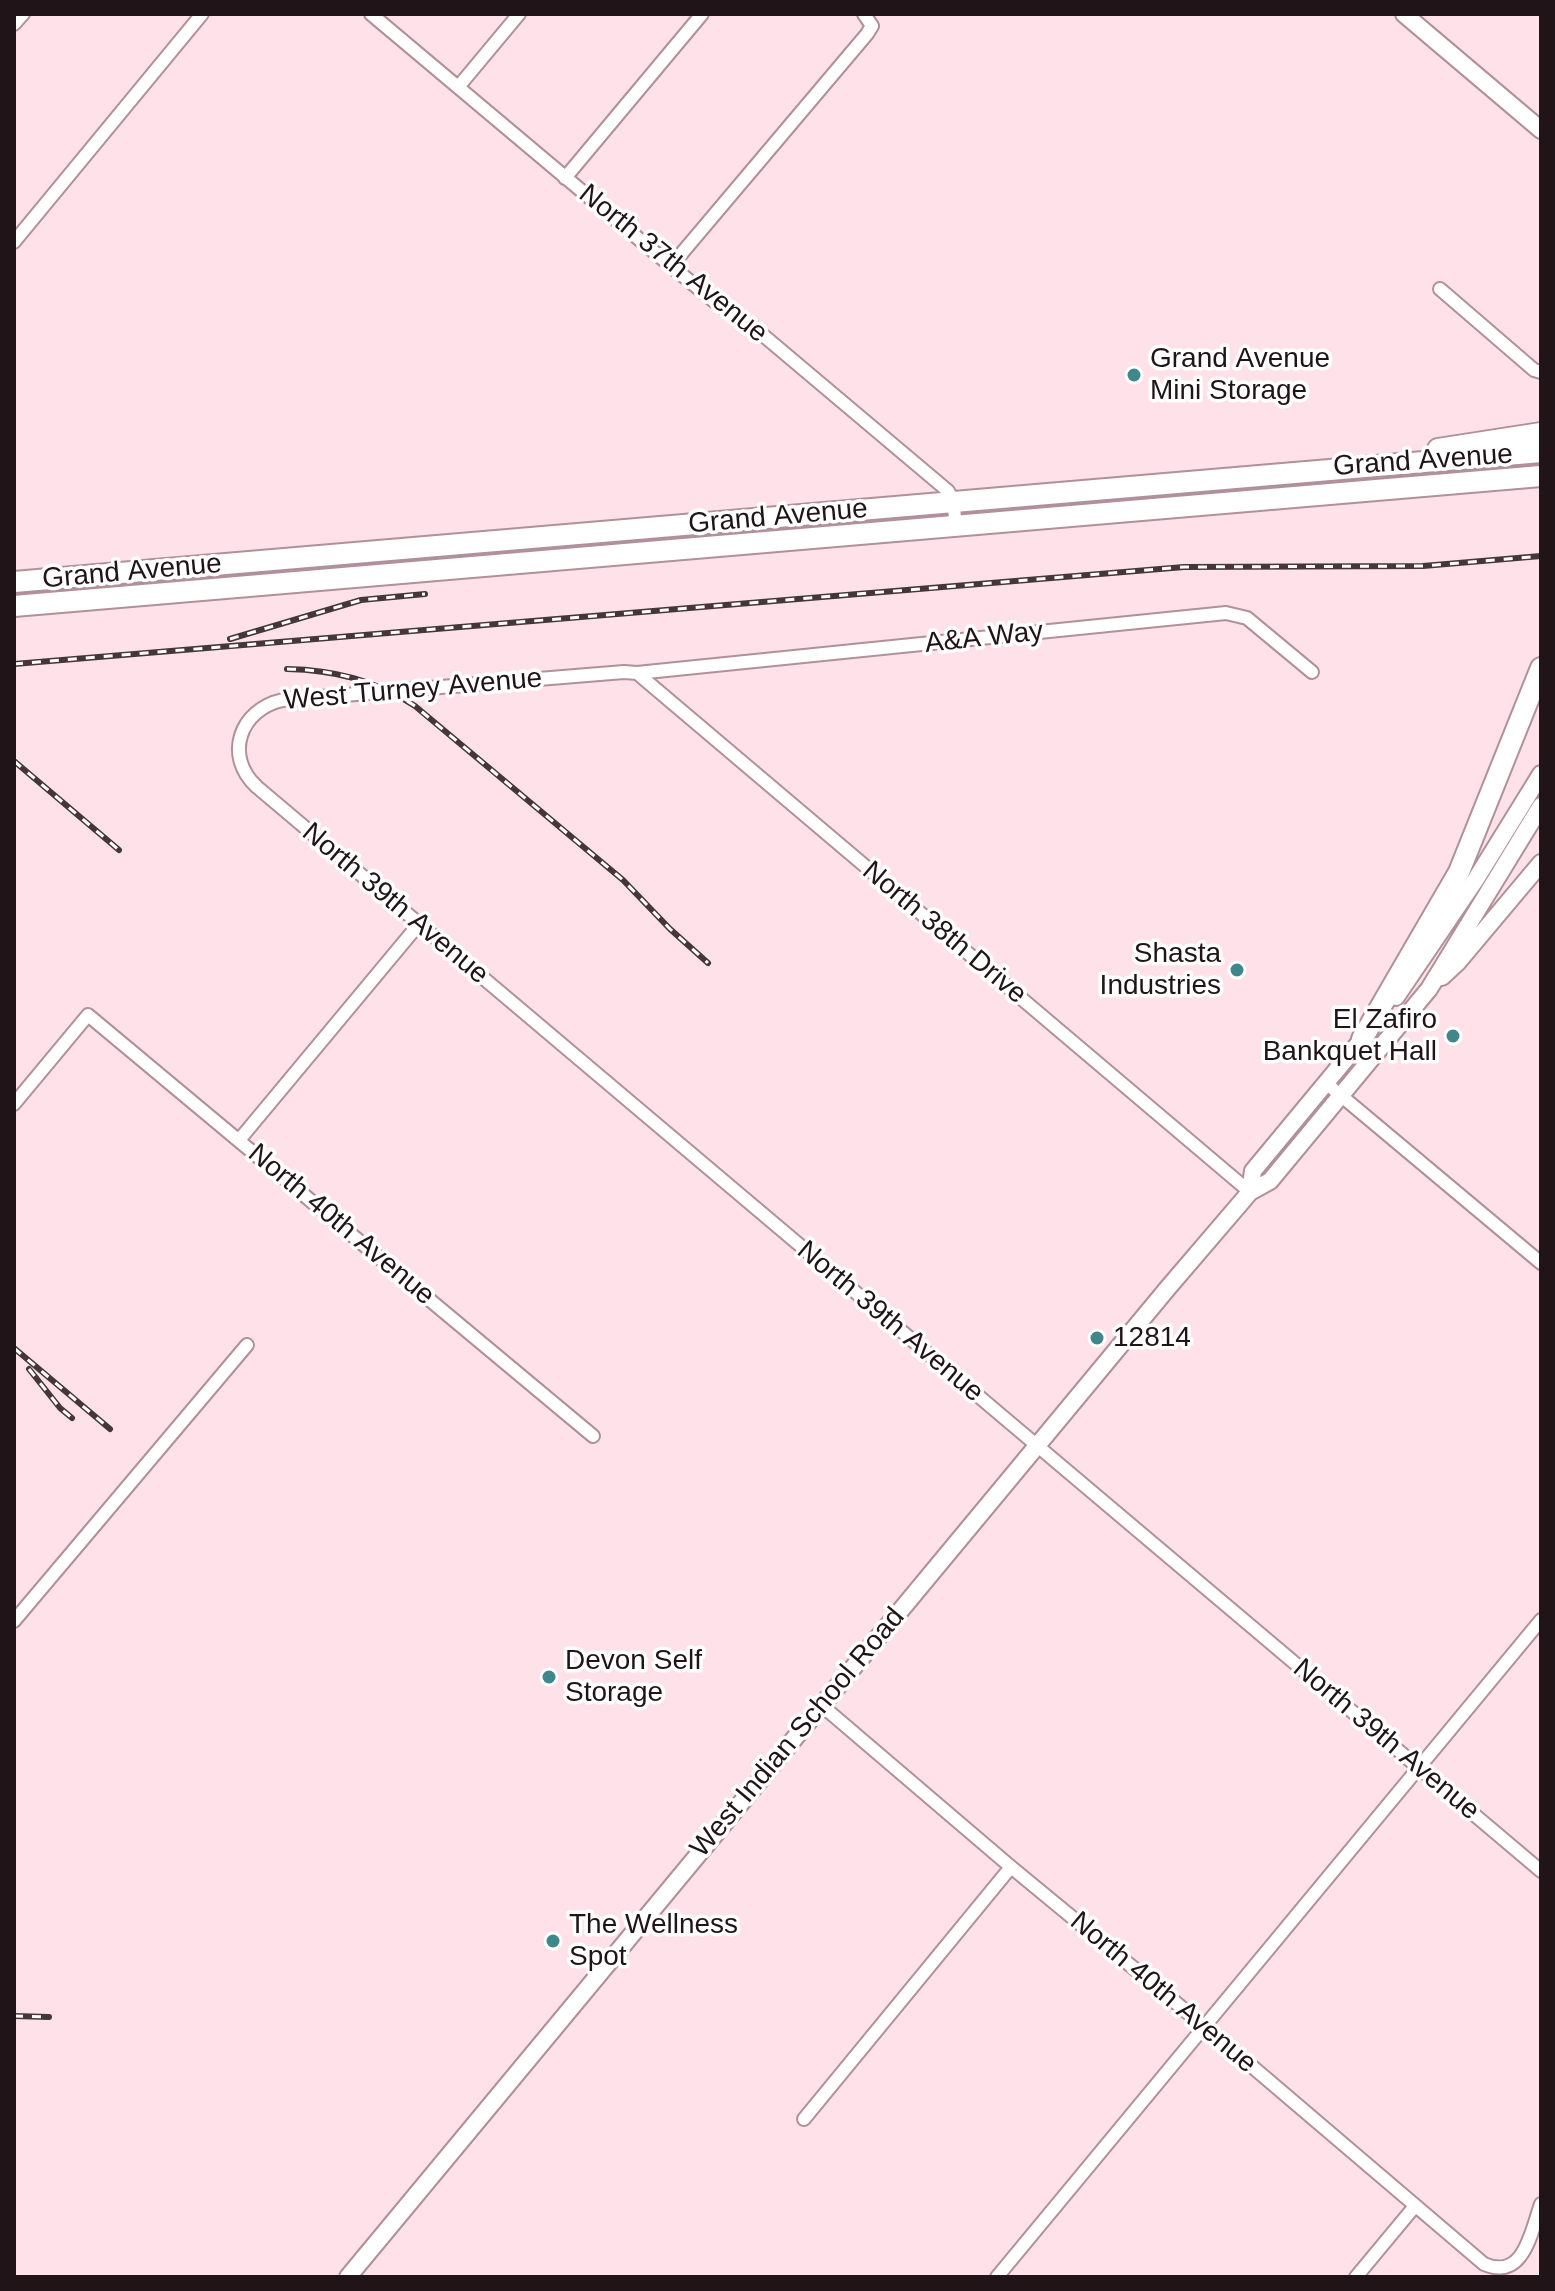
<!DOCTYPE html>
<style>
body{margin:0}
#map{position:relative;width:1555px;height:2291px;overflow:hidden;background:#ffe2e9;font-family:Arial,sans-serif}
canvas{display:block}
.frame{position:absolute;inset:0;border:16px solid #201418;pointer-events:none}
</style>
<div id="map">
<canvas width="1555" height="2291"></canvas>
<div class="frame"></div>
</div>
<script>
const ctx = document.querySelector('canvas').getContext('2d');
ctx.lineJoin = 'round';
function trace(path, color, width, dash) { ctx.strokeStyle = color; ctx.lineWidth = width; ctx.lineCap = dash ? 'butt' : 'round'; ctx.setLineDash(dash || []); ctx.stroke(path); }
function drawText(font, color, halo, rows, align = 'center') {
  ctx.font = font + ' Arial,sans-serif'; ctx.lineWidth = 7; ctx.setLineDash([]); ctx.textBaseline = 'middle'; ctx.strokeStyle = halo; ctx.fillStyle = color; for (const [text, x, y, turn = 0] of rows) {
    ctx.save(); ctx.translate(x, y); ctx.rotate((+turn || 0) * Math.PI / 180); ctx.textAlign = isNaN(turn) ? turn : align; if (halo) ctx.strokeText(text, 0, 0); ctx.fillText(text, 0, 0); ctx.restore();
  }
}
const minor = new Path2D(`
 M371 14 671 266 719 305 751 325 948 491 953 501 956 525
 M14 24 23 14
 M459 86 519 14
 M565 178 702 14
 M14 242 202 14
 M671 266 867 34 872 26 864 14
 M1440 289 1534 370 1541 372
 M1312 672 1247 618 1226 613 637 673 624 672 283 700C240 709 223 756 257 787L1541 1871
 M637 673 1250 1192
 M1326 1083 1541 1263
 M14 1104 88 1015 593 1436
 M240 1139 419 924
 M14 1621 247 1345
 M820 1704 1011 1867 1221 2040 1484 2264C1524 2281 1531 2232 1541 2204
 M804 2119 1011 1867
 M997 2277 1541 1620
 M1356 2277 1415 2206`);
const secondary = new Path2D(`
 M1404 14 1541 130
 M1442 977 1457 963 1541 863
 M1396 997 1476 879 1541 774
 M1250 1192 1253 1171 1369 1031
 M348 2277 1167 1289 1250 1192 1270 1181 1429 989 1541 806`);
const trunk = new Path2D(`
 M1438 449 1541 433
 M14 582 1541 452
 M14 606 1541 476
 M1362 1039 1459 872 1541 668`);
trace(minor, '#b19099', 16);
trace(secondary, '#b19099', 20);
trace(trunk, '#b19099', 24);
trace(minor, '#fff', 12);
trace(secondary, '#fff', 16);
trace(trunk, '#fff', 20);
const rail = new Path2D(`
 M230 639 361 600 425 594
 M14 664 1184 567 1423 566 1541 556
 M287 669C334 670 375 680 415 706L623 880 670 929 708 963
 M14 761 119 850
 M14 1348 110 1429
 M29 1369 60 1408 72 1418
 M14 2016 49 2017`);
trace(rail, '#45363a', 6);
trace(rail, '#fff', 3, [9]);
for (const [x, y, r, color] of [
 [1134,375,8,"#3f878b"],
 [1237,970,8,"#3f878b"],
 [1453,1036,8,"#3f878b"],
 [1097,1338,8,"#3f878b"],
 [549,1677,8,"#3f878b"],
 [553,1941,8,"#3f878b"]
]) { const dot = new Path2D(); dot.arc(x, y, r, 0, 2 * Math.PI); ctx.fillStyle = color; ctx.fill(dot); trace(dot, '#fff', 3); }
drawText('28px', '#201418', '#fff', [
 ["North 37th Avenue",673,264,39],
 ["Grand Avenue",1423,461,-4],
 ["Grand Avenue",778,517,-5],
 ["Grand Avenue",132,572,-5],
 ["A&A Way",984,638,-6],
 ["West Turney Avenue",413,690,-5],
 ["North 39th Avenue",395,904,40],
 ["North 38th Drive",944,933,40],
 ["North 40th Avenue",341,1225,40],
 ["North 39th Avenue",890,1322,40],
 ["West Indian School Road",798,1733,-50],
 ["North 39th Avenue",1386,1740,40],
 ["North 40th Avenue",1163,1993,40]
]);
drawText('28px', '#201418', '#fff', [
 ["Grand Avenue",1150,359],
 ["Mini Storage",1150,391],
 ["Shasta",1221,954,"right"],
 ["Industries",1221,986,"right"],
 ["El Zafiro",1437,1020,"right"],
 ["Bankquet Hall",1437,1052,"right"],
 ["12814",1113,1338],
 ["Devon Self",565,1661],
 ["Storage",565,1693],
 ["The Wellness",569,1925],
 ["Spot",569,1957]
], 'left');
</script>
